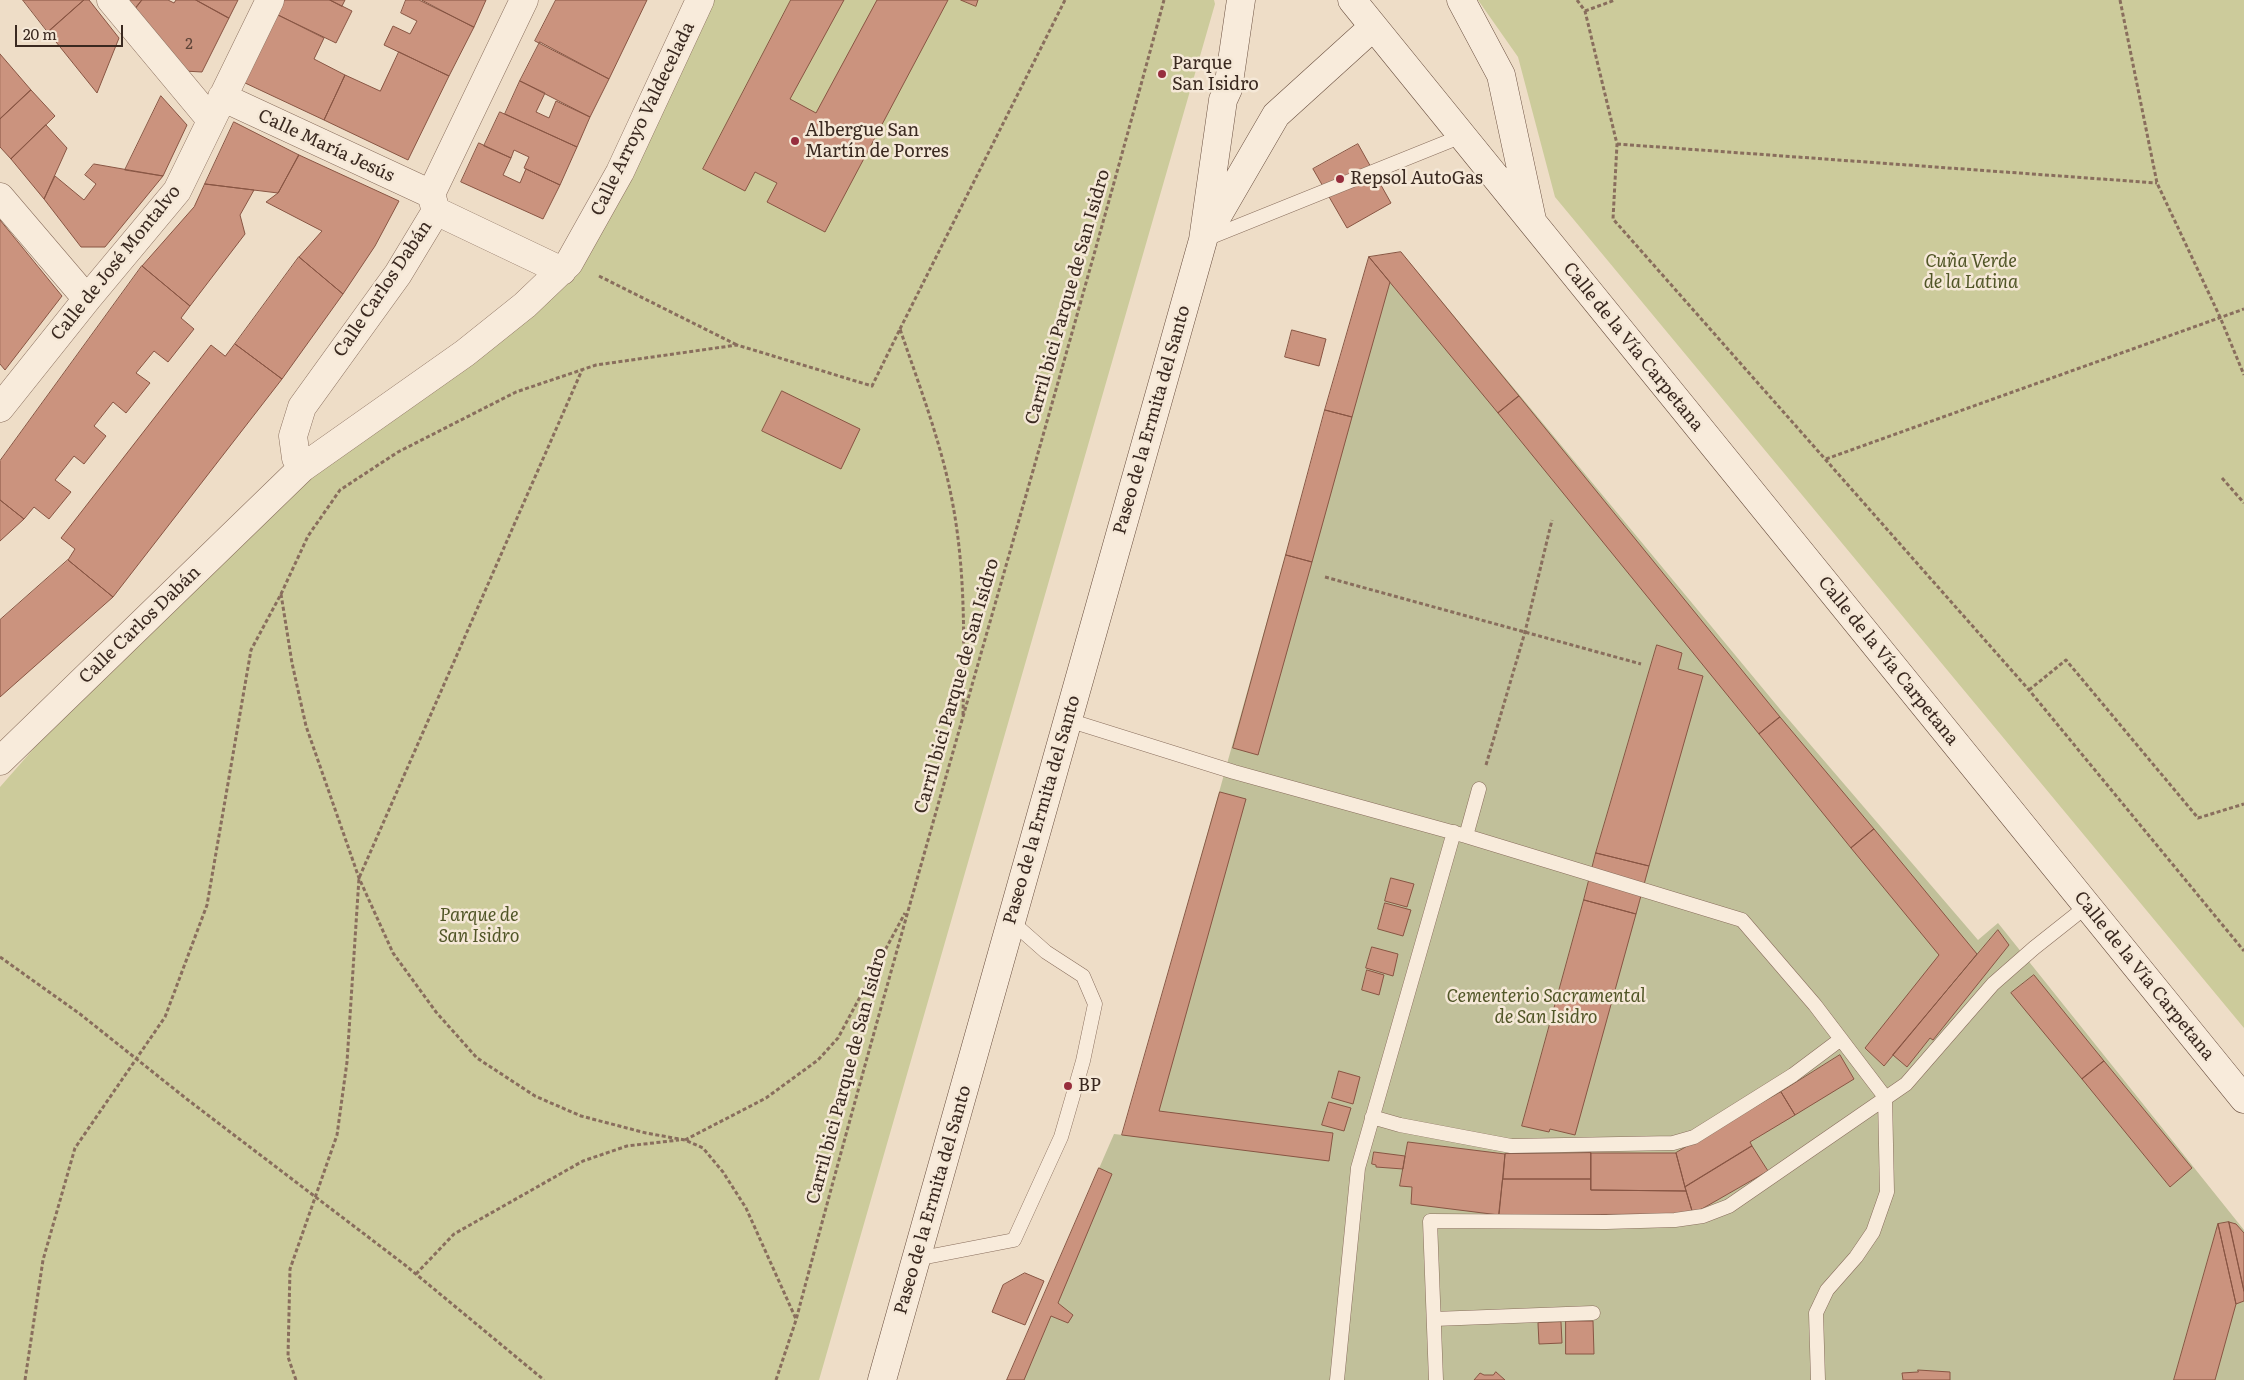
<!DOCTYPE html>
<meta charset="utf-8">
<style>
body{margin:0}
#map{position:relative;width:2244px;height:1380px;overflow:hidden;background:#eeddc7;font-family:Literata,serif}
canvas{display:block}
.scale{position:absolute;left:15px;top:25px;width:108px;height:22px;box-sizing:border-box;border:2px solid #3a2920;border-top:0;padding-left:6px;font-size:15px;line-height:18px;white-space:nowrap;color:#3a2920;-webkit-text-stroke:4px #f5e8d7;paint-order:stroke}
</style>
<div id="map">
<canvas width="2244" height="1380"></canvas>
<div class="scale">20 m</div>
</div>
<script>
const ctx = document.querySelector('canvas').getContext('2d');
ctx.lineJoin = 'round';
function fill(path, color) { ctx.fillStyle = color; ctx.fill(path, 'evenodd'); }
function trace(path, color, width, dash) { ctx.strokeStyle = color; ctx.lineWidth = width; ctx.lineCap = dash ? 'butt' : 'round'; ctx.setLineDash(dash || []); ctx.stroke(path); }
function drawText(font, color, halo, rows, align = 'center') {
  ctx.font = font + ' Literata,serif'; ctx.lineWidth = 5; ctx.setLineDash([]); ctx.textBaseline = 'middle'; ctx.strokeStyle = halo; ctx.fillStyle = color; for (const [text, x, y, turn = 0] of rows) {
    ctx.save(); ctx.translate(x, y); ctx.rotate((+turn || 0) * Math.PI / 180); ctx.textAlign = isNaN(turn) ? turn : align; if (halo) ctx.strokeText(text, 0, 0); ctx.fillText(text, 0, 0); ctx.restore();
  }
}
fill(new Path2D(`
 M700 0H1214L1215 4 819 1380H0V787L150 616 302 468 562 271Z
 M1478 0H2244V1028L1555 197 1518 57Z`), '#cccb9b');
fill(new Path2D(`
 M1401 252 1784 714 1978 940 1998 923 2244 1230V1380H1007L1114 1134 1123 1135 1369 257Z`), '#c1c09a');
const building = new Path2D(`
 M23 0H84L48 32Z
 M84 0H89L119 38 97 93 48 32Z
 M128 0H142L135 9Z
 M142 0H168L174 3 176 0H196L229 18 202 72 184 71 135 9Z
 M196 0H238L229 18Z
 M283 0H330L352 11 336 43 276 14Z
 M330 0H345L342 6Z
 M406 0H419L474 27 449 76 384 45 393 26 410 34 417 21 401 13Z
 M422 0H486L474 27Z
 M556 0H647L609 79 535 41Z
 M791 0H844L790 99 816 113 877 0H948L825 232 767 202 777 183 755 172 745 191 703 169Z
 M961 0H978L976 6Z
 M276 14 324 38 314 59 345 75 324 120 243 82Z
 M540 42 609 79 590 117 520 81Z
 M399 52 449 76 408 160 324 120 345 75 380 91Z
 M0 54 31 90 0 119Z
 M520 81 545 93 536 112 549 118 556 101 590 117 577 147 505 114Z
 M31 90 55 116 11 159 0 147V119Z
 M161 96 187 125 163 176 125 170Z
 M500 112 577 147 560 185 524 168 529 157 514 150 511 158 484 146Z
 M234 122 299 155 278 193 205 184Z
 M46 125 67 148 44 199 11 159Z
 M479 143 511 158 503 175 520 183 526 169 560 185 543 219 461 182Z
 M1358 144 1391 203 1347 228 1313 169Z
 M299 155 399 201 375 246 343 294 299 257 322 231 266 202 278 193Z
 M94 164 163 176 105 247H81L44 199 55 176 84 200 96 184 85 175Z
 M205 184 254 190 240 215 245 234 190 306 142 266 194 207Z
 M0 220 62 296 5 370 0 364Z
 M1401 252 1519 396 1498 413 1369 257Z
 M299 257 343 294 282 379 235 344Z
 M1369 257 1390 282 1352 417 1325 410Z
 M142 266 190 306 181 318 194 329 168 362 154 351 136 373 150 383 126 413 113 402 94 426 106 436 84 464 74 456 55 480 71 492 49 519 34 507 24 519 0 500V461Z
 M1292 330 1326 339 1319 366 1285 357Z
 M235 344 282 379 113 597 68 560 75 549 61 538 211 345 225 356Z
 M782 391 860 429 841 469 762 431Z
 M1519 396 1780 717 1759 734 1498 413Z
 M1325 410 1352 417 1312 562 1286 555Z
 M0 500 24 519 0 541Z
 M1286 555 1312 562 1258 755 1233 748Z
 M68 560 113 597 0 697V620Z
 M1657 645 1682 653 1678 669 1703 676 1649 866 1596 853Z
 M1780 717 1874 829 1851 848 1759 734Z
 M1220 792 1246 799 1159 1111 1333 1133 1329 1161 1122 1135Z
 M1874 829 1977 954 1884 1066 1865 1048 1939 955 1851 848Z
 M1596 853 1649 866 1636 914 1584 900Z
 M1391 878 1414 884 1407 907 1385 901Z
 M1584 900 1636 914 1575 1135 1550 1129 1549 1132 1522 1126Z
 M1385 903 1411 910 1403 936 1378 929Z
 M1998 930 2009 945 1933 1040 1930 1038 1907 1067 1893 1055Z
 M1372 947 1398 954 1393 976 1366 968Z
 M1367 970 1384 975 1379 995 1362 990Z
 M2034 975 2104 1061 2082 1079 2011 993Z
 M1840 1055 1854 1079 1795 1115 1781 1092Z
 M2104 1061 2192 1168 2170 1187 2082 1079Z
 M1339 1071 1360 1077 1353 1104 1332 1098Z
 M1781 1092 1795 1115 1750 1142 1752 1146 1685 1187 1676 1153Z
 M1329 1102 1351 1108 1344 1131 1322 1125Z
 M1408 1142 1505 1154 1499 1215 1411 1204 1412 1187 1400 1186Z
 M1752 1146 1768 1171 1693 1214 1685 1187Z
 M1374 1152 1405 1156 1403 1169 1376 1167V1165L1372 1164Z
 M1591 1153H1676L1686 1191 1591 1190Z
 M1591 1153V1179H1503L1505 1154Z
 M1099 1168 1112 1174 1058 1303 1073 1315 1068 1323 1051 1316 1024 1380H1007Z
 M1503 1179H1591V1190L1686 1191 1693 1214 1499 1215Z
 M2229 1222 2236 1224 2244 1233V1291Z
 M2229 1222 2244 1291V1301L2236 1304 2218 1224Z
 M2218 1224 2236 1304 2215 1380H2174Z
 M1025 1273 1044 1281 1025 1325 992 1312 1003 1285Z
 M1566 1321H1593L1594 1354H1566Z
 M1561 1322 1562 1343 1539 1344 1538 1323Z
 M1918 1370 1950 1372V1380H1903L1902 1373 1918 1372Z
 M1496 1372 1505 1380H1474L1480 1373 1484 1375H1493Z`);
fill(building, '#cb937e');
trace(building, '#885543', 1);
const lane = new Path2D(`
 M1206 239 1462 136
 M1068 720 1234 772 1466 836 1742 920 1815 1005 1885 1097 1887 1192 1873 1232 1856 1257 1827 1290 1816 1313 1818 1380
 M1466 836 1479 789
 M1372 1117 1400 1125 1511 1146 1673 1143 1694 1137 1793 1075 1841 1039
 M916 1259 1014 1240 1061 1137 1083 1061 1095 1004 1083 976 1046 952 1011 921
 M1434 1319 1593 1313
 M1337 1380 1358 1168 1454 832
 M1436 1380 1430 1221 1606 1222 1675 1220 1703 1216 1729 1206 1906 1084 1993 984 2034 948 2087 906`);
const street = new Path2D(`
 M111 0 211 120
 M222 97 431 194
 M0 197 87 299
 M436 211 562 271
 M0 408 87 299 177 191 270 0
 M302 468 296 458 293 436 302 407 398 274 436 211 431 194 524 0
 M0 761 302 468 465 353 525 305 569 263 620 172 700 0`);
const secondary = new Path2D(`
 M1352 0 2244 1099
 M1461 0 1501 75 1532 220
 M1211 227 1276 115 1373 27
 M882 1380 1203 240 1223 100 1228 89 1241 0`);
trace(lane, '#896e5d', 15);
trace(street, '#896e5d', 29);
trace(secondary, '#6b5040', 29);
trace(new Path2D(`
 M1577 0 1585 11 1617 144 1613 219 2029 690 2244 951
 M2120 0 2157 183 2220 317 2244 375
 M1585 11 1615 0
 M1617 144 2157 183
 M599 276 737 345
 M900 329 1065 0
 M1826 459 2244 309
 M2222 478 2244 503
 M1325 577 1641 664
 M281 594 292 663 306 726 359 878 393 953 436 1012 477 1058 535 1096 581 1116 646 1133 685 1140 703 1148 723 1172 746 1208 796 1319
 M2029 690 2066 660 2198 818 2244 804
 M1486 765 1525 632 1552 520
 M0 957 80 1014 188 1100 405 1265 544 1380
 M685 1140 766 1098 818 1060 838 1038 905 913
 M416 1274 454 1234 583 1161 627 1146 679 1140
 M25 1380 43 1260 75 1148 165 1017 207 905 251 650 281 594 308 536 340 490 398 452 516 392 596 365 737 345 872 386 900 329C919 385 941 442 952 500 966 572 964 645 963 717
 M296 1380 288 1357 290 1269 337 1135 347 1062 359 878 582 370
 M776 1380 796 1320C913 878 1045 441 1164 0`), '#896e5d', 3, [4, 2.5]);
trace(lane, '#f8ebdb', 14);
trace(street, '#f8ebdb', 28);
trace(secondary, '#f8ebdb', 28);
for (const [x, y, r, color] of [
 [1162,74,5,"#972e3d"],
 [795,141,5,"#972e3d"],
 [1340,179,5,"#972e3d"],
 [1068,1086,5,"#972e3d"]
]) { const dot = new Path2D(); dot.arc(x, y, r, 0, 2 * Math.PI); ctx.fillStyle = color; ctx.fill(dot); trace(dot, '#f5e8d7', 2); }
drawText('15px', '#5e4438', null, [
 ["2",189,45]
]);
drawText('18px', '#3a2920', '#f5e8d7', [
 ["Parque",1172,64],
 ["San Isidro",1172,85],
 ["Albergue San",805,131],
 ["Martín de Porres",805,152],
 ["Repsol AutoGas",1350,179],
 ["BP",1078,1086]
], 'left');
drawText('18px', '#3a2920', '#f5e8d7', [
 ["Calle Arroyo Valdecelada",643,119,-64],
 ["Calle María Jesús",326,146,25],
 ["Calle de José Montalvo",116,263,-51],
 ["Calle Carlos Dabán",383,289,-56],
 ["Carril bici Parque de San Isidro",1068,297,-74],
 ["Calle de la Vía Carpetana",1633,347,51],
 ["Paseo de la Ermita del Santo",1152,420,-74],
 ["Calle Carlos Dabán",140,625,-44],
 ["Calle de la Vía Carpetana",1888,661,51],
 ["Carril bici Parque de San Isidro",957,686,-74],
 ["Paseo de la Ermita del Santo",1042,810,-74],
 ["Calle de la Vía Carpetana",2144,976,51],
 ["Carril bici Parque de San Isidro",847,1076,-75],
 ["Paseo de la Ermita del Santo",933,1200,-74]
]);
drawText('italic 18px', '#515627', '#f5e8d7', [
 ["Cuña Verde",1971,262],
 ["de la Latina",1971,283],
 ["Parque de",479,916],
 ["San Isidro",479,937],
 ["Cementerio Sacramental",1546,997],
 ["de San Isidro",1546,1018]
]);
</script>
